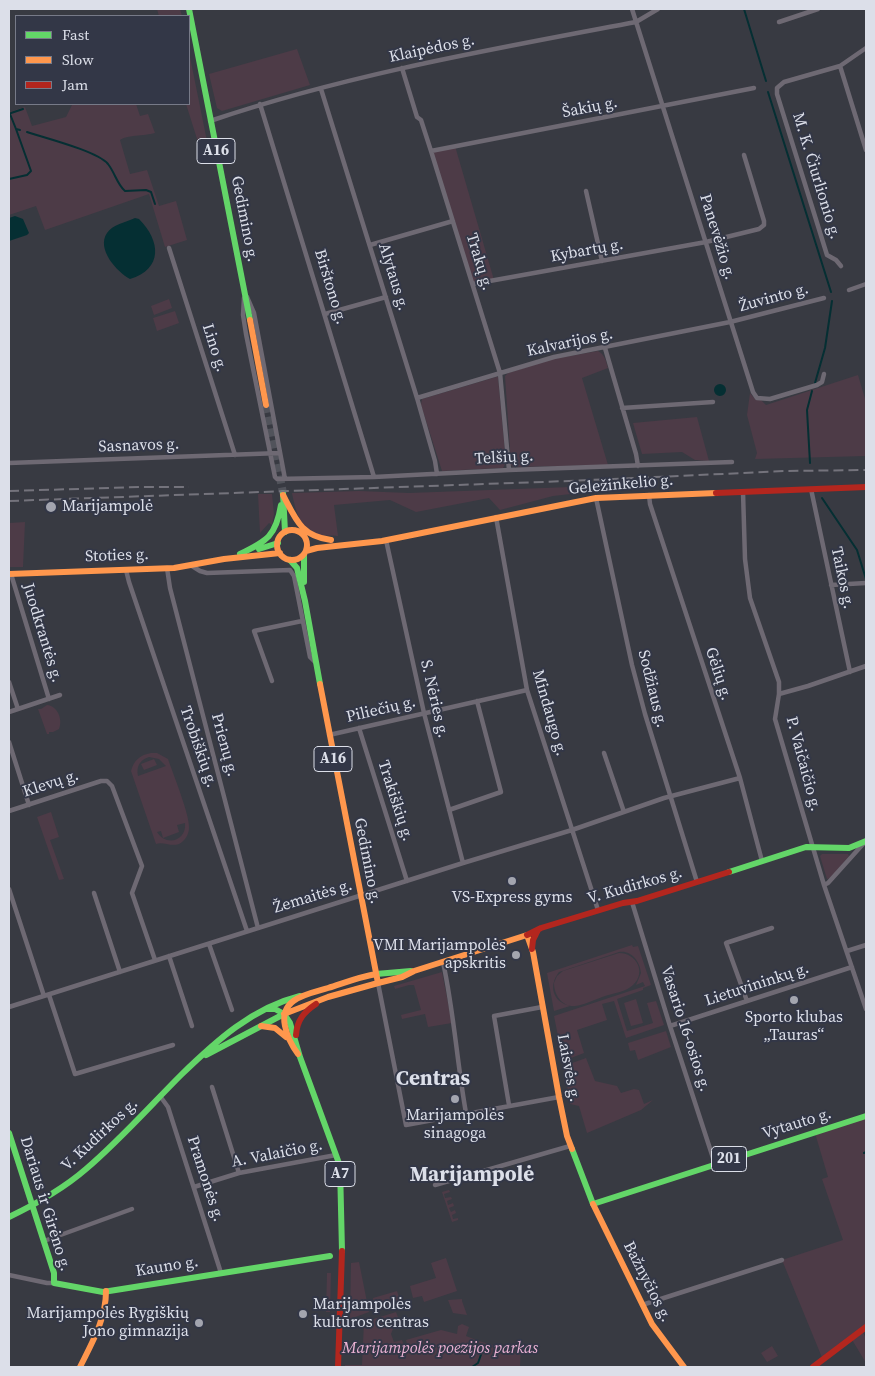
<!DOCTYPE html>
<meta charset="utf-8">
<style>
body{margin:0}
#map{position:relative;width:875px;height:1376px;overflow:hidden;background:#383a42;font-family:"Source Serif 4",serif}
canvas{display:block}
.frame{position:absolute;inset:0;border:10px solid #dcdfe9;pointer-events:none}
.legend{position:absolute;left:15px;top:15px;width:175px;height:90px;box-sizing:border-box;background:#333747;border:1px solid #777a88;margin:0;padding:6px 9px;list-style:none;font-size:15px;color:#dcdfe9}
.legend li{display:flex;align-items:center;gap:10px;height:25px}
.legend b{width:25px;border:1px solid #777a88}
</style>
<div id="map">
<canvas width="875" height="1376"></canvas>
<div class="frame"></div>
<ul class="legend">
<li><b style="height:6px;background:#63d668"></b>Fast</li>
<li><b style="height:6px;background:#ff974d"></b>Slow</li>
<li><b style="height:6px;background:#b3261e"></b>Jam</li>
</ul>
</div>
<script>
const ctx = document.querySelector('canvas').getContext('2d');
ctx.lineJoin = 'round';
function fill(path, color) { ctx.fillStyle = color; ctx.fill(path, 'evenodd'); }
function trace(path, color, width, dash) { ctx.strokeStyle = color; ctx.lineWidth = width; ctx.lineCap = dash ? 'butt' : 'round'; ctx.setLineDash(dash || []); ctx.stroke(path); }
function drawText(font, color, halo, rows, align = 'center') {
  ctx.font = font + ' "Source Serif 4",serif'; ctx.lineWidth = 4; ctx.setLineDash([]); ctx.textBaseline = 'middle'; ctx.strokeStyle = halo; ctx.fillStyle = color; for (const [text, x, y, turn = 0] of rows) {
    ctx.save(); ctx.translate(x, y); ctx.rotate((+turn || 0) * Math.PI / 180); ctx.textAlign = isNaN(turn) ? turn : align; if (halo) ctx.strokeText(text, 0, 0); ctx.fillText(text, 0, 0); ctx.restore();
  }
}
fill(new Path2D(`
 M157 9H180L182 16H159Z
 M297 49 310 85 222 111 217 108 209 74Z
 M189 52 210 156 208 160 204 161 186 104H189Z
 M74 104H136L140 116 148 114 155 133C144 136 126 135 120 140L130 174 147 170 159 206 176 201 187 240 165 247 149 194 45 230 36 206 9 215V112L25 107 32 126 66 117 72 105Z
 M455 146 494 280 473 284 431 151Z
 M169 299 172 308 154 315 151 306Z
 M175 311 179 323 157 331 153 318Z
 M598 351C605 355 606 361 608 368L582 378 608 465 513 467 511 465 505 376 508 373 553 359Z
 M858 375 866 402V456L755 459 757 453 747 415 750 393 756 400H761L766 405Z
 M496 377H498L506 462 503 468H500L442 471 421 405 422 399Z
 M697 417 709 461 695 460 682 452 642 454 633 423Z
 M625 485 624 488 553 496 500 510 489 498 416 512 390 500 334 505 338 536C332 535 324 536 318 535 300 531 295 508 292 493L359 491 409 493Z
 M258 494H272L274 514 272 525 269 523 260 533Z
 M25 522 23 567H9V523Z
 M47 705C58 706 63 720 59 729L53 732H49V734H47L38 709H41Z
 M151 753H157L168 759C173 774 190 815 189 828 189 834 185 841 179 844 170 847 163 841 156 844L131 771C134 760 140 755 151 753ZM149 757 159 759 166 766 138 776C136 766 140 760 149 757ZM185 823C187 841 166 847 157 832L161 831 163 838 179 832 177 825Z
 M154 759 157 765 144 770 141 764Z
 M51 812 59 837 50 840 64 879 59 880 37 817Z
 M822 854H848L849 856 831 878 827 879 820 856Z
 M632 945 633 947 638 946 651 985 643 988V990L617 999 627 1031 653 1023 647 1003 656 1001 664 1025 626 1038 614 1001 602 1004 607 1020 577 1030 584 1053 563 1061 554 1016 645 986 643 982 636 985 641 973C640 961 631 950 619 952L559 972C548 986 553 1002 570 1006L554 1011 547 973Z
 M619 953C636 953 647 972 633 985 626 992 614 993 605 996 596 999 584 1005 575 1006 562 1007 554 995 554 983L557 976 563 971Z
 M442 972 452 1023 428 1027 425 1014 402 1019 401 1015 421 1010 414 985H409L395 989 394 986Z
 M636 999 643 1023 631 1026 624 1003Z
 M666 1031 671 1047 638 1060 635 1050 630 1051 628 1043Z
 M586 1058 595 1081 617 1086 621 1093 634 1089 639 1090 644 1104 653 1100 641 1110 587 1133 579 1106 570 1104 564 1066Z
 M866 1116V1327L862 1330 866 1339V1363L851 1338 823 1360 782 1260 843 1240 822 1179 828 1177 815 1133Z
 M449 1190 450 1192 444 1194 445 1198 451 1197 452 1199 447 1201 448 1205 453 1203 454 1206 449 1208 451 1212 455 1210 456 1213 452 1215 453 1219 458 1218V1220L452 1222 442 1192Z
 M446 1258 457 1291 424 1302 422 1296 413 1298 410 1286 436 1278 431 1263Z
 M359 1262 369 1312 350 1319 351 1263Z
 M327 1273H331L330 1312H326Z
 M397 1291 401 1303 375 1311 373 1298Z
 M462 1299V1301L467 1315 453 1313 448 1300Z
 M396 1312 399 1320 395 1324 391 1334 394 1342 402 1340 404 1345 407 1344 406 1340 441 1330 457 1334 458 1326 462 1324 469 1327 466 1336C484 1343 502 1350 521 1345L520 1367H345V1365H362L364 1322Z
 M772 1346 778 1356 767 1362 761 1353Z`), '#4d3b47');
fill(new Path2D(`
 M15 216 23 219 29 233 27 235 9 241V218Z
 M135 218 139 219C161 241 163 269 130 279 117 272 96 249 107 233 112 225 126 222 135 218Z
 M714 390a6 6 0 1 1 12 0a6 6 0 1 1-12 0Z`), '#052f33');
trace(new Path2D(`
 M744 9 766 81
 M768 92 831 292
 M11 113 23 109
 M9 114H10L16 129 20 130
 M27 132C45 138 97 151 108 164 115 173 117 184 125 191L146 190 151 192 155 204
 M9 179 27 175 31 171 16 129
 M815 383 825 348 832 301
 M810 463 807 410 812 391
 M822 498 857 550 866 579
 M864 1153 866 1152
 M472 1367 478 1363 483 1349`), '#052f33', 2);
trace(new Path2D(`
 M266 405 283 493`), '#51535b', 8, [8, 4]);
trace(new Path2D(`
 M632 9 753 392 757 398 770 399 817 385 822 382 824 374
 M779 22 818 9
 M840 66 866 150
 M402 68 417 117 421 120 431 151 500 373 509 470
 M321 89 417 398 435 461 437 474
 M260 104 374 477
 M210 121C349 74 493 49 636 22L658 9
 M431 151 754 88
 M586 191 602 261
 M370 245 453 221
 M169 248 235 455
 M841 266 836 260 827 255 777 94V88L784 82 840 66 866 48
 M473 284 706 242 759 229 764 225V221L744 155
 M849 290 866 284
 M247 297 254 313 285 479
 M244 298 243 315 246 334 275 477 277 479 374 477 509 470 732 462
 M325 314 386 297
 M605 348 636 454 638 466
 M417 398 554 357 730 322 824 298
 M622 408 713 402
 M9 463 280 453
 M811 489 850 672
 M743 492 745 559 750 598 779 682V694L775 719 824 885 866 1009
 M649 495 650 504 740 778 762 861
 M596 498 632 665 645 714 697 882
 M496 517 527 690 598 910
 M386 540 424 713 463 863
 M192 566 200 571 207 573 290 570 294 576 310 657 315 662
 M167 568 170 588 258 928
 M126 570 129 582 247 931
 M11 574 49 699
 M831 585 866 583
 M272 681 254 631 302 621
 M9 682 18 709
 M779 694 808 686 866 666
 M9 712 60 695
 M359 728 407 881
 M329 735 527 690
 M9 742 29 805
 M604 753 624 812
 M449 810 501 792 477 701
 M9 811 101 781H107L112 786 142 866 132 893 155 960
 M824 885 828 883 864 843
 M9 889 44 996
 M94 893 120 972
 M632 902 670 1026 715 1164
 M209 944 232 1010
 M847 951 866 945
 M169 956 192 1026
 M443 962C454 1012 457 1063 466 1113
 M378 983 406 1125 559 1097
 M49 995 75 1074 173 1045
 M747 1001 726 943 772 928
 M9 1007 463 863 572 830 664 798 740 778
 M670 1026 852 967
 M212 1087 239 1173
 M160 1096 168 1107 221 1273
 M509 1105 494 1016 542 1007
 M435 1185 570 1146
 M194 1187 239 1173 336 1155
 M44 1241 132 1209
 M9 1275 47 1283H54
 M642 1305 782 1260`), '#6e6973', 4.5);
trace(new Path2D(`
 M189 9 250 320
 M283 493 285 532
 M259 549 278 543
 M240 554C267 541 276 536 281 505
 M304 555V582
 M290 560 297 568 305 601 320 684
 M729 872 806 847 849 848 866 841
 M376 974 411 971
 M284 1014 290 1023 300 1057 340 1166 342 1251
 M206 1055 284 1014 275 1009H268
 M9 1133 54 1273V1283L103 1292 330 1256
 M572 1149 593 1204 866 1116
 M9 1217C36 1204 63 1189 86 1169 120 1140 150 1106 181 1075 216 1041 252 1008 300 996`), '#63d668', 6);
trace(new Path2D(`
 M250 320 266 405
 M283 495C296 520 301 536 331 540
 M277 545a15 15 0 1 1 30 0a15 15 0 1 1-30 0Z
 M306 551 317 548 382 541 596 498 716 493
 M9 574 174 568 224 559 280 553
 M378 983 402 977 414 971 527 935 533 952 559 1097 567 1136 572 1149
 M284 1014 328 997 378 983 320 684
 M261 1026 275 1028 286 1037
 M298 1054C292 1046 287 1036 285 1026 279 998 308 994 328 988 344 983 359 977 376 974
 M593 1204 652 1324 684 1367
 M80 1367C92 1343 106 1319 106 1291`), '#ff974d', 6);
trace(new Path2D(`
 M716 493 866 487
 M527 935 541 928 623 903 637 901 729 872
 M532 949 533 940 538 930
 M296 1035C297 1020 304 1012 316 1004
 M338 1367 342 1251
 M813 1367 866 1327`), '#b3261e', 6);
trace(new Path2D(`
 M9 491 141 487H189
 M9 501 569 481 786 471 866 470`), '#74737c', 2, [10, 5]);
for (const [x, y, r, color] of [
 [51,507,6,"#a3a5af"],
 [512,881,5,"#a3a5af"],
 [516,955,5,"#a3a5af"],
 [794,1000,5,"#a3a5af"],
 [455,1099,5,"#a3a5af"],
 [303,1314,5,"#a3a5af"],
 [199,1323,5,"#a3a5af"]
]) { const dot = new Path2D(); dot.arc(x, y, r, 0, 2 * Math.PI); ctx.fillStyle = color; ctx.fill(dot); trace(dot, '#333747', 2); }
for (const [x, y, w] of [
 [216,151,38],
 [333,759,38],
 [729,1159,35],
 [340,1174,30]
]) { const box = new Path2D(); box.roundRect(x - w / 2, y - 12.5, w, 25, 4); ctx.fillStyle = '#333747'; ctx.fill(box); trace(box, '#dcdfe9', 1); }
drawText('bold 15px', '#dcdfe9', null, [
 ["A16",216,151],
 ["A16",333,759],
 ["201",729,1159],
 ["A7",340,1174]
]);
drawText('16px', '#dcdfe9', '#333747', [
 ["Klaipėdos g.",432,49,-12],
 ["Šakių g.",590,108,-11],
 ["M. K. Čiurlionio g.",816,176,73],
 ["Gedimino g.",244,219,79],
 ["Panevėžio g.",717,237,73],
 ["Kybartų g.",587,251,-10],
 ["Trakų g.",479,262,73],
 ["Alytaus g.",393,277,73],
 ["Birštono g.",330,287,73],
 ["Žuvinto g.",774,298,-15],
 ["Kalvarijos g.",570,343,-12],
 ["Lino g.",214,348,72],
 ["Sasnavos g.",139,446,-2],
 ["Telšių g.",504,458,-3],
 ["Geležinkelio g.",621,485,-5],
 ["Stoties g.",117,556,-2],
 ["Taikos g.",842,578,78],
 ["Juodkrantės g.",42,633,73],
 ["Gėlių g.",718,674,72],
 ["Sodžiaus g.",652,689,76],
 ["S. Nėries g.",434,699,77],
 ["Piliečių g.",381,710,-13],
 ["Mindaugo g.",549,713,74],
 ["Prienų g.",224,745,75],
 ["Trobiškių g.",198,747,71],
 ["P. Vaičaičio g.",803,764,75],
 ["Klevų g.",51,784,-18],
 ["Trakiškių g.",395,801,72],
 ["Gedimino g.",367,861,79],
 ["V. Kudirkos g.",635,886,-16],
 ["Žemaitės g.",313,897,-17],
 ["Lietuvininkų g.",757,985,-18],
 ["Vasario 16-osios g.",685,1029,72],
 ["Laisvės g.",568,1068,79],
 ["Vytauto g.",797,1124,-17],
 ["V. Kudirkos g.",100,1135,-43],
 ["A. Valaičio g.",277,1154,-11],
 ["Pramonės g.",205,1179,72],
 ["Dariaus ir Girėno g.",45,1204,73],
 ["Kauno g.",167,1267,-9],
 ["Bažnyčios g.",647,1282,63]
]);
drawText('16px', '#dcdfe9', '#333747', [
 ["Marijampolė",62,507,"left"],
 ["VS-Express gyms",512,898],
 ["VMI Marijampolės",506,946,"right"],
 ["apskritis",506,964,"right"],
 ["Sporto klubas",794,1018],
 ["„Tauras“",794,1036],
 ["Marijampolės",455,1116],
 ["sinagoga",455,1134],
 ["Marijampolės",313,1305,"left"],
 ["kultūros centras",313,1323,"left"],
 ["Marijampolės Rygiškių",189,1314,"right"],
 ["Jono gimnazija",189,1332,"right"]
]);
drawText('italic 16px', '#ebb2d4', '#333747', [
 ["Marijampolės poezijos parkas",440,1349]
]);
drawText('bold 21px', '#dcdfe9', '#333747', [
 ["Centras",433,1080],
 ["Marijampolė",472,1176]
]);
</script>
